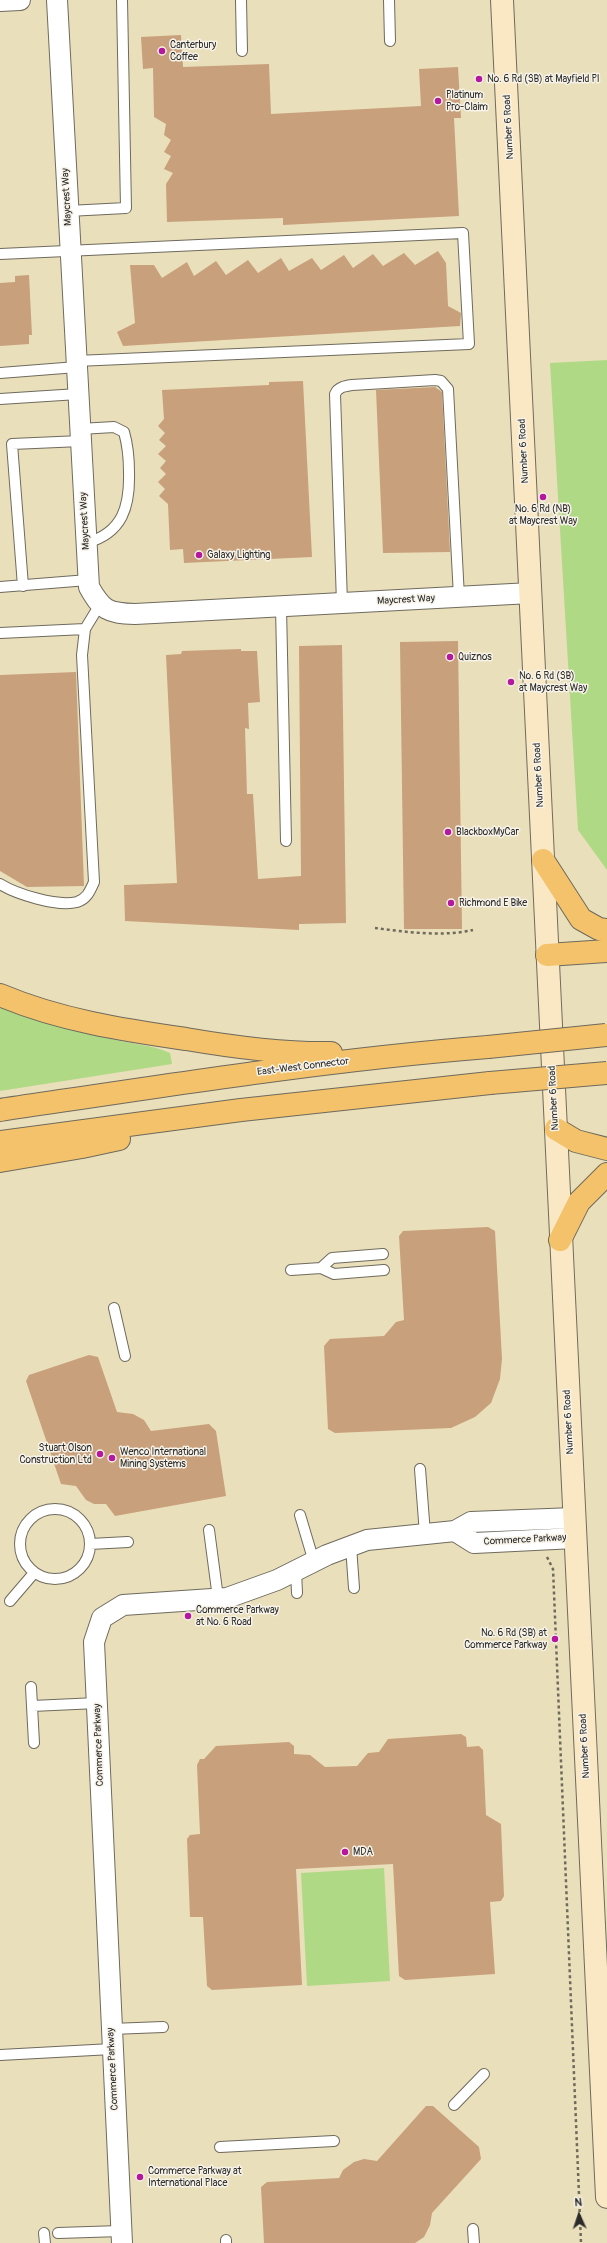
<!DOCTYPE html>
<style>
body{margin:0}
#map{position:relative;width:607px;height:2243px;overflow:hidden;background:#eadfbb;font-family:Pangolin,sans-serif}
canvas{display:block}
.north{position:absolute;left:559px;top:2195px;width:40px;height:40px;-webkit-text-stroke:3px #f7f3e8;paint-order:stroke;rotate:357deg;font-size:11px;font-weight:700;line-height:16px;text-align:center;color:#2b2b2b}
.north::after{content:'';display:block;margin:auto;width:14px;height:18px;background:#2b2b2b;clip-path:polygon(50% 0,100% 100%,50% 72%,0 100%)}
</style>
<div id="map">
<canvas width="607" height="2243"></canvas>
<div class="north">N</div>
</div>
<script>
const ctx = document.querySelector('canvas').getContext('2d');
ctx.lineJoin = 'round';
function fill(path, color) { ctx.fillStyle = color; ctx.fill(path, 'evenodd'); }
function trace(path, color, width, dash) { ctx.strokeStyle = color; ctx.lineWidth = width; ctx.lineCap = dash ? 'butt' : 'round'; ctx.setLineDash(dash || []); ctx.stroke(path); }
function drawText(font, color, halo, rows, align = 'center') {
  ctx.font = font + ' Pangolin,sans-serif'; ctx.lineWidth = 3; ctx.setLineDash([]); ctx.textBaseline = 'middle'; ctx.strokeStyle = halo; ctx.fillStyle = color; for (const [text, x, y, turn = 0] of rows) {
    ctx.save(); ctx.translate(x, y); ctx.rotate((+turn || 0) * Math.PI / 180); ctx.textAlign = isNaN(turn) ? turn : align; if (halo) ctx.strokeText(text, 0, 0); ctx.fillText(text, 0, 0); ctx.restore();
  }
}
fill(new Path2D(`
 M607 360V870L578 830 550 363Z
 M0 1004C35 1019 72 1029 108 1038 128 1044 151 1044 170 1053L172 1064 0 1091Z
 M384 1868 390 1981 307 1986 301 1873Z`), '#b0d985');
fill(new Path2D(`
 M181 35 183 67 269 64 271 114 421 106 419 69 458 67 461 118H454L459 216 283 225V218L167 222 166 184 173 173 164 169 171 156 164 152 171 140 164 135 166 124 154 117 153 68 143 69 141 37Z
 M438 251 446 263 448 306 461 313 460 326 123 346 117 332 135 323 130 265H154L162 278 187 262 194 276 216 261 226 275 248 260 258 273 281 258 289 271 312 258 321 270 344 255 353 268 373 254 383 266 404 253 415 265Z
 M29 275 32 335H29V344L0 346V283L15 282V276Z
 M303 381 312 557 184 563 183 549 170 550 168 504 159 496 165 489 158 482 166 474 160 468 166 461 158 454 166 446 159 440 165 433 158 426 164 419 162 390 269 385V382Z
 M435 387 442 392 450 552 383 553 376 390Z
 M458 641 462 929H404L400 642Z
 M342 645 346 923 299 924V930L125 921 124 885 177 883 166 655 181 654 182 651 241 649V651H257L260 702 248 703 249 729 245 728 247 794H253L258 879 301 876 299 646Z
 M76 672 84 886 27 887 0 871V675Z
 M488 1227 495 1231 502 1359 500 1379 491 1403 475 1417 451 1428 335 1433 328 1429 324 1346 330 1339 384 1336 396 1322 404 1320 399 1236 403 1231Z
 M89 1355 98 1357 117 1412 133 1414 144 1420 151 1431 209 1424 216 1431 226 1496 115 1516 106 1504H94L86 1500 76 1486 61 1484 26 1381 29 1375Z
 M461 1734 466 1737 467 1747 479 1746 483 1750 486 1815 501 1824 504 1896 501 1901 490 1902 495 1974 405 1980 399 1976 393 1864 296 1869 302 1985 212 1990 207 1986 203 1917H190L187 1839 190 1835 200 1834 197 1765 200 1759H204L216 1746 289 1742 294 1746V1754L310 1755 325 1767 357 1766 368 1753 379 1752 388 1739Z
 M426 2106H433L479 2147 481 2159 432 2213 430 2225 424 2237 415 2243H264L261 2187 267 2182 339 2178 343 2170 354 2162 364 2159 377 2161Z`), '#c8a07b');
const service = new Path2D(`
 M241 0 242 51
 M389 0 390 41
 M68 211 126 208 122 0
 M0 254 463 233 469 344 76 361
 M0 373 77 367
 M0 399 78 394
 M80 429 114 427 124 432C128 446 129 457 129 472 130 506 123 533 86 543
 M23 586 12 444 81 441
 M0 587 88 580
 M342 603 335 394C338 387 345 386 352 385L435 380 441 381 448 389 459 597
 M281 607 286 841
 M0 633 85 629
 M0 884C16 894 57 907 77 902 87 899 90 891 94 882L82 655 85 629 99 606
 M321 1268 334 1274 384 1270
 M291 1270 321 1268 332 1258 383 1254
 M114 1308 125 1356
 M420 1469 425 1534
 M20 1544a35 35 0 1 1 70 0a35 35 0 1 1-70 0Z
 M300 1515 314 1562
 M209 1530 218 1598
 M90 1544 128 1542
 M351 1546 354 1588
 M296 1571 297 1593
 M10 1601 34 1573
 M31 1687 32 1706
 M34 1743 32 1706 97 1703
 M111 2029 163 2027
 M0 2055 112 2049
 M454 2105 484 2074
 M220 2147 334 2141
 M473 2229 474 2243
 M44 2233 45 2243
 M58 2233 121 2231
 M226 2240V2243`);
const minor = new Path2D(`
 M57 0 89 587C102 610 107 613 135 614L531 593
 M0 1 20 0
 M455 1531 474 1543 575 1538
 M122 2243 94 1642 102 1618 123 1605 227 1598 277 1580 327 1555 367 1540 455 1531 471 1522 574 1518`);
const secondary = new Path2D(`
 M502 0 607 2197`);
const motorway = new Path2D(`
 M543 860 581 919 599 929 607 930
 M547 955 607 951
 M0 995C59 1020 123 1030 186 1039 233 1047 283 1054 331 1053
 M0 1110C162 1086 325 1060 488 1047
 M556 1129 576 1141 607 1149
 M0 1142 241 1110 490 1083
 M0 1161 82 1147 119 1139
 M560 1240 579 1202 607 1174`);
trace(service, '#6e6a5d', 12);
trace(minor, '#6e6a5d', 22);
trace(secondary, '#6e6a5d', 24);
trace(motorway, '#6e6a5d', 24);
trace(new Path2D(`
 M375 928C406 932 442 937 473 930
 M547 1557 553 1569 581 2243`), '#6e6a5d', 2.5, [3, 3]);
trace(service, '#fff', 10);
trace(minor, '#fff', 20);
trace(secondary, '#fae7c3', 22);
trace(motorway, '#f3c26a', 22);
const motorwayBridge = new Path2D(`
 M488 1047 606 1035
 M490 1083 607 1073`);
trace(motorwayBridge, '#6e6a5d', 24, []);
trace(motorwayBridge, '#f3c26a', 22);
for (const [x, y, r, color] of [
 [162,51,4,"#b5179e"],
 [479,79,4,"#b5179e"],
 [438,101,4,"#b5179e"],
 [543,497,4,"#b5179e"],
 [199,555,4,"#b5179e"],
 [450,657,4,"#b5179e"],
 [511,682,4,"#b5179e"],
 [448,832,4,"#b5179e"],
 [451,903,4,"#b5179e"],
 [100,1454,4,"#b5179e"],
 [112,1458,4,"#b5179e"],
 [188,1616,4,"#b5179e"],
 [555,1639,4,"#b5179e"],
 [345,1852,4,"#b5179e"],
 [140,2177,4,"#b5179e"]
]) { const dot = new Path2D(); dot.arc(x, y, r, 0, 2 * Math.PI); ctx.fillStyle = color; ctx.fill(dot); trace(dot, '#f7f3e8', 1.5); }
drawText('10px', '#2b2b2b', '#f7f3e8', [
 ["Canterbury",170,45],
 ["Coffee",170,57],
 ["No. 6 Rd (SB) at Mayfield Pl",487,79],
 ["Platinum",446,95],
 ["Pro-Claim",446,107],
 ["No. 6 Rd (NB)",543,509,"center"],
 ["at Maycrest Way",543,521,"center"],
 ["Galaxy Lighting",207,555],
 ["Quiznos",458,657],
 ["No. 6 Rd (SB)",519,676],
 ["at Maycrest Way",519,688],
 ["BlackboxMyCar",456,832],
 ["Richmond E Bike",459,903],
 ["Stuart Olson",92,1448,"right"],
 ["Construction Ltd",92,1460,"right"],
 ["Wenco International",120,1452],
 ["Mining Systems",120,1464],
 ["Commerce Parkway",196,1610],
 ["at No. 6 Road",196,1622],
 ["No. 6 Rd (SB) at",547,1633,"right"],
 ["Commerce Parkway",547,1645,"right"],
 ["MDA",353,1852],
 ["Commerce Parkway at",148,2171],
 ["International Place",148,2183]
], 'left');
drawText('10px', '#2b2b2b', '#f7f3e8', [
 ["Number 6 Road",509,127,-93],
 ["Maycrest Way",67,197,-93],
 ["Number 6 Road",524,451,-93],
 ["Maycrest Way",85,521,-93],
 ["Maycrest Way",406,600,-3],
 ["Number 6 Road",539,775,-93],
 ["East-West Connector",303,1067,-7],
 ["Number 6 Road",554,1098,-93],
 ["Number 6 Road",569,1422,-93],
 ["Commerce Parkway",525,1540,-3],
 ["Commerce Parkway",99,1745,-92],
 ["Number 6 Road",585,1746,-93],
 ["Commerce Parkway",113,2069,-93]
]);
</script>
